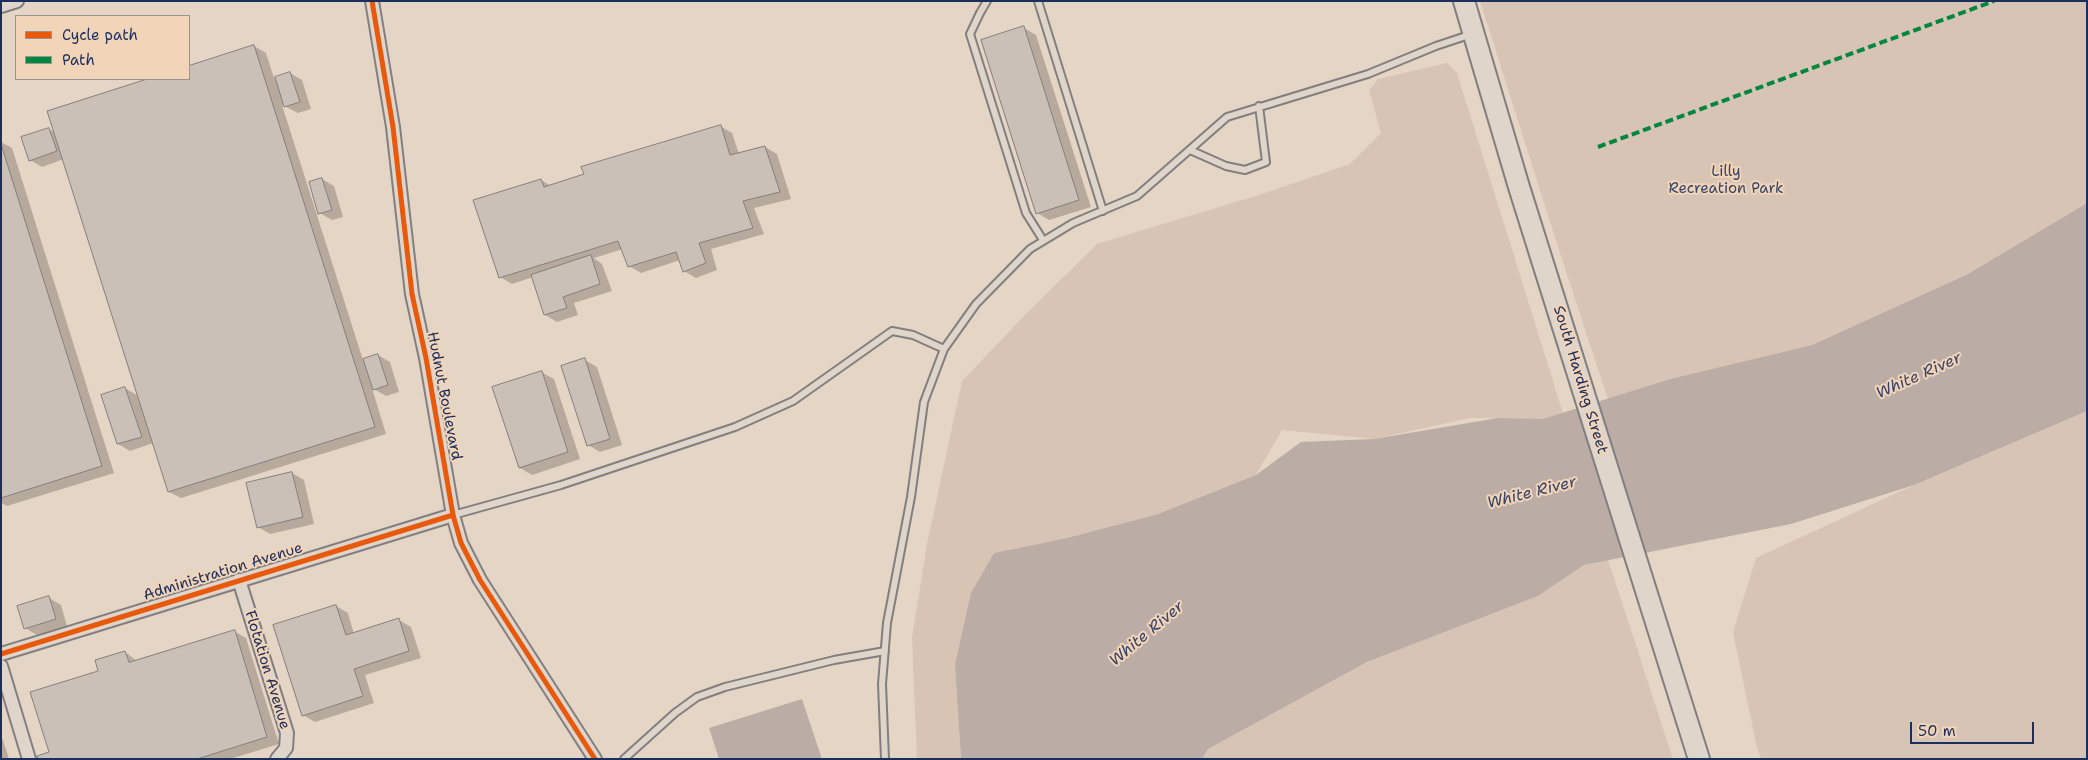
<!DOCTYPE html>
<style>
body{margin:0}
#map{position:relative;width:2088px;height:760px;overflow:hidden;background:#e5d5c5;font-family:"Shantell Sans",sans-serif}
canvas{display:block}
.frame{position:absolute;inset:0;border:2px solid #1b2f5e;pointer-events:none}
.legend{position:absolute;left:15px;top:15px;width:175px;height:65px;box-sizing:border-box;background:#f2d4b8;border:1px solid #9c9294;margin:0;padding:6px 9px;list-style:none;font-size:15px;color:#1b2f5e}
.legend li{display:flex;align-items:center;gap:10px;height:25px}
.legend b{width:25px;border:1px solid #9c9294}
.scale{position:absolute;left:1910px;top:722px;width:124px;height:22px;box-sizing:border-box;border:2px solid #1b2f5e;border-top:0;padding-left:6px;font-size:15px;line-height:18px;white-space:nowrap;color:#1b2f5e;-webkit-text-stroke:4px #f2d4b8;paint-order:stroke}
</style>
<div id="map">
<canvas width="2088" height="760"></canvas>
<div class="frame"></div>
<ul class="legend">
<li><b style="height:6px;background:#e8590c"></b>Cycle path</li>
<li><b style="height:6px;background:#00873e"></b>Path</li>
</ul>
<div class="scale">50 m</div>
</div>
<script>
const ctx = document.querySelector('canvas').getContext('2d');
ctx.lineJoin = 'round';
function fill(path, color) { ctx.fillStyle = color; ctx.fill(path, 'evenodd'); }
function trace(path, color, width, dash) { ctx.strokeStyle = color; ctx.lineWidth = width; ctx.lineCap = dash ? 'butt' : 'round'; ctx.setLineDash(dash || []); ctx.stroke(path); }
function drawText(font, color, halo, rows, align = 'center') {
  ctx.font = font + ' "Shantell Sans",sans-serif'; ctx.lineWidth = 4; ctx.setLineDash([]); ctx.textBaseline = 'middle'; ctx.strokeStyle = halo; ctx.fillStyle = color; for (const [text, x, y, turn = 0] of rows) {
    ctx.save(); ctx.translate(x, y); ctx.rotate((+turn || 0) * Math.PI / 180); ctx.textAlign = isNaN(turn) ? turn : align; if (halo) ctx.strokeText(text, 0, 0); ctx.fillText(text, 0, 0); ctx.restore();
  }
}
fill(new Path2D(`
 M1480 1H2087V203L1968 274 1812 345 1670 379 1608 399 1558 247Z
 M1447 63 1457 73 1563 413 1543 419 1470 418 1374 439 1282 430 1256 475 1158 514 1067 538 994 553 955 665 961 759H917L912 638 927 544 962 381 1025 315 1097 244 1262 194 1350 164 1381 133 1369 90 1378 79Z
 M2087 411V759H1761L1757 748 1733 632 1756 558 1914 485Z
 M1608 560 1673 759H1202L1208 749 1367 662 1538 596 1584 565Z`), '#d7c4b5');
fill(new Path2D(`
 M2087 203V411L1914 485 1791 524 1584 565 1538 596 1367 662 1208 749 1202 759H961L955 665 971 593 994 553 1067 538 1158 514 1256 475 1301 442 1374 439 1498 418 1543 419 1670 379 1812 345 1968 274Z
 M802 699 822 759H719L709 728Z`), '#bbaca6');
fill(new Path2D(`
 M1024 28 1036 35 1091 207 1049 220 1037 213Z
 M254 46 266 53 274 78 290 73 302 80 311 109 298 113 282 105 363 360 378 355 390 362 399 392 386 396 372 388 386 434 181 498 169 492 153 443 130 451 118 444 103 395 125 388 138 396 64 159 42 167 30 160 49 129 55 133 49 111 152 79H189V67Z
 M720 126 732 133 739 154 765 147 777 154 791 199 754 208 764 234 711 249 717 270 696 278 684 271 680 260 641 273 629 266 623 249 594 258 602 264 612 291 574 303 578 315 557 322 545 315 533 277 512 284 500 277 541 180 551 186Z
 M1 142 12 148 114 473 7 506 1 503Z
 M322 179 334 186 343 217 332 220 320 213Z
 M585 360 597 367 622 445 600 452 588 445Z
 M541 372 554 379 580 459 532 475 520 468Z
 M292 473 304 480 314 524 270 534 258 527Z
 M49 598 61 605 67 626 37 635 25 628Z
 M336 606 348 613 354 634 399 620 411 627 421 658 365 675 374 703 315 722 303 715Z
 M234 631 246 638 279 744 230 759H39L50 753 100 672 125 652 137 661Z
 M1 734 9 759H1Z`), '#0003');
const building = new Path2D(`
 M1024 26 1079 200 1036 214 981 40Z
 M254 45 375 427 168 492 47 111 147 79H189V66Z
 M290 72 300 102 284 107 275 77Z
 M721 125 730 155 765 146 780 192 743 201 753 228 699 243 706 263 683 272 676 252 628 267 618 241 499 278 473 200 541 179 544 187 584 174 581 167Z
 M49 128 57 151 29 161 21 137Z
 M1 144 102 466 1 498Z
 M322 178 332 210 318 214 309 182Z
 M591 255 600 284 563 297 567 308 544 315 531 275Z
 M378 354 388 385 373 390 363 359Z
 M585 358 610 439 587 446 561 366Z
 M542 371 568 452 519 468 492 387Z
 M125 387 142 437 117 444 101 395Z
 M292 472 303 517 257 528 246 483Z
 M49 596 56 619 24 629 17 606Z
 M336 605 346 635 399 618 409 651 354 669 363 696 302 716 273 625Z
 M235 630 267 737 197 759H38L37 756 49 752 30 692 98 671 95 660 125 651 129 662Z`);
fill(building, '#cac0b7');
trace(building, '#827f80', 1);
const lane = new Path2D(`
 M987 1 980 13 970 34 1026 213 1043 240
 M1038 1 1103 211
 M1190 150 1226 166 1245 170 1266 162 1259 106
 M453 515 561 485 735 427 793 401 892 331 913 335 944 349 976 304 1030 249 1073 223 1137 196 1227 117 1368 74 1436 46 1472 34
 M624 759 675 713 697 697 725 687 834 660 885 651
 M885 759 882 684 887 623 911 497 924 402 944 349`);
const street = new Path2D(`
 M372 1 393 127 412 294 426 358 453 515 461 543 480 580 595 759
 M1 6 17 1
 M239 580 287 733 286 748 277 759
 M1 654 453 515
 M1 666 29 759`);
const primary = new Path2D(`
 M1464 1 1519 187 1699 759`);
trace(lane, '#827f80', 10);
trace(street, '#827f80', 16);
trace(primary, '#827f80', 24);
trace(lane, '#e0d5ca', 6);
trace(street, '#e0d5ca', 12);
trace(primary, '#e0d5ca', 20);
trace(new Path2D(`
 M1598 147 1994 1`), '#00873e', 4, [8, 4]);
trace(new Path2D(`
 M372 1 393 127 412 294 426 358 453 515 461 543 480 580 595 759
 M1 654 453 515`), '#e8590c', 5);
drawText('15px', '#36446a', '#f2d4b8', [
 ["Lilly",1726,172],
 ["Recreation Park",1726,189]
]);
drawText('15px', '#1b2f5e', '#f2d4b8', [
 ["South Harding Street",1580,380,73],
 ["Hudnut Boulevard",444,396,79],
 ["Administration Avenue",223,572,-17],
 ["Flotation Avenue",267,670,73]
]);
drawText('italic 16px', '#37456a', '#f2d4b8', [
 ["White River",1919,376,-24],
 ["White River",1532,493,-14],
 ["White River",1147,634,-40]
]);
</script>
